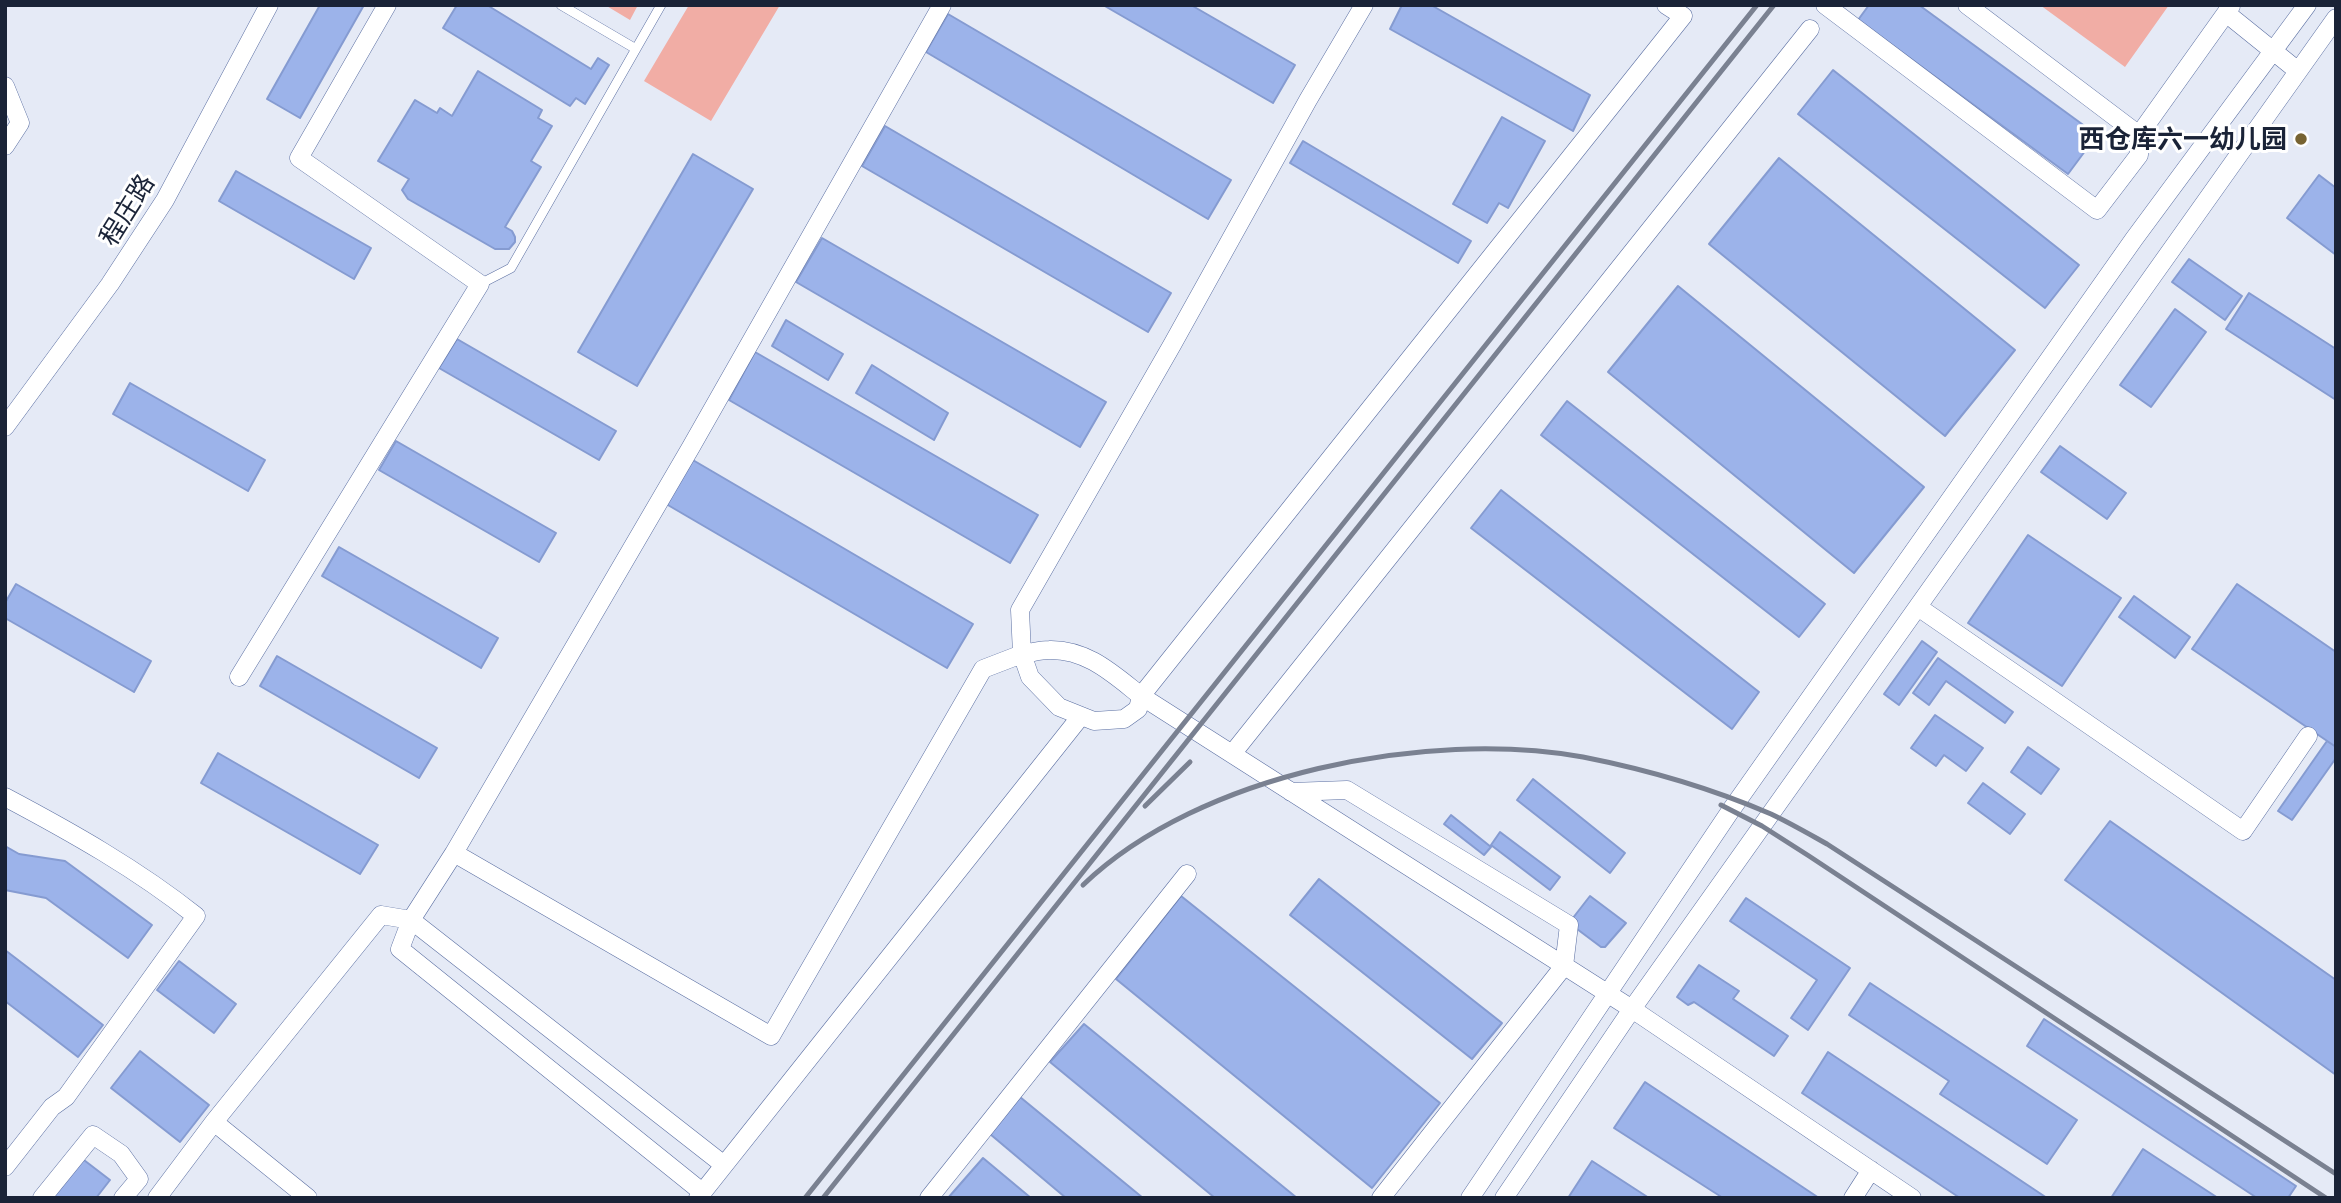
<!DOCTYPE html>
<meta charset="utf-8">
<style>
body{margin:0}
#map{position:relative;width:2341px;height:1203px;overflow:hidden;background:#e5eaf6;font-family:Commissioner,sans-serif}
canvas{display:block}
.frame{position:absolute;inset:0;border:7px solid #1a2337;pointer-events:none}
</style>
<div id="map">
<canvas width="2341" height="1203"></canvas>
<div class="frame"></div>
</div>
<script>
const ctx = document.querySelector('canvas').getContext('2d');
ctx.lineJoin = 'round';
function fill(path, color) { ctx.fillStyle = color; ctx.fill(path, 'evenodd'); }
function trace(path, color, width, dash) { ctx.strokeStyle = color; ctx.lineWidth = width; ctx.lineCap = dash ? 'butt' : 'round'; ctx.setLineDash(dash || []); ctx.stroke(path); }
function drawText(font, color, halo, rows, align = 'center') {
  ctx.font = font + ' Commissioner,"Noto Sans SC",sans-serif'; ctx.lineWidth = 6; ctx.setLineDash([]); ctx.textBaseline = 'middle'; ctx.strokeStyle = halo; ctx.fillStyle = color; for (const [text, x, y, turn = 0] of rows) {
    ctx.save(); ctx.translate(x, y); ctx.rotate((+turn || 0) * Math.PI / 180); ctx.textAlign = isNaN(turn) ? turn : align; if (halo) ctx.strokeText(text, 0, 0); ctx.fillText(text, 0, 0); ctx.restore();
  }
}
fill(new Path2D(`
 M605 5H638L630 20Z
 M689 5H780L711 121 644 81Z
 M2040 5H2169L2125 67Z`), '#f1ada5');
const building = new Path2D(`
 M320 5H364L300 118 267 99Z
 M457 5H487L591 69 598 58 609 65 585 104 576 98 570 106 443 28Z
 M1103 5H1191L1295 65 1273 103Z
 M1402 5H1431L1590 95 1573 131 1390 29Z
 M1869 5H1919L2097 135 2068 174 1858 20Z
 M948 14 1231 180 1208 219 926 52Z
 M1833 70 2079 265 2045 308 1798 114Z
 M478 71 542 110 538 118 552 126 531 161 541 167 505 227 512 231 515 237V242L509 249H495L408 199 402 190 409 179 378 161 415 100 437 113 440 108 452 116Z
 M1502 117 1545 141 1508 208 1499 203 1487 223 1453 204Z
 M885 126 1171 293 1148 332 862 166Z
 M1303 141 1471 241 1458 263 1290 163Z
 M693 154 753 189 637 386 578 352Z
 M1779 158 2015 350 1945 436 1709 244Z
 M236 171 371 248 354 279 219 201Z
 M2319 175 2336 188V255L2287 218Z
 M822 238 1106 402 1080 447 796 282Z
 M2189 259 2242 296 2225 320 2172 282Z
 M1678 286 1924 487 1854 573 1608 372Z
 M2249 293 2336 349V400L2226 329Z
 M2175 309 2206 332 2151 407 2120 385Z
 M786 320 843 354 828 380 772 346Z
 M457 339 616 431 599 460 439 368Z
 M755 352 1038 515 1010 563 729 400Z
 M872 365 948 413 934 440 856 393Z
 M130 383 265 460 248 491 113 414Z
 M1567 401 1825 604 1799 637 1541 435Z
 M396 441 556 533 539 562 379 470Z
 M2060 446 2126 493 2107 519 2041 472Z
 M686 456 973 624 947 668 661 501Z
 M1501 490 1759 692 1732 729 1471 528Z
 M2028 535 2121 598 2062 686 1968 623Z
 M339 547 498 638 481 668 322 576Z
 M16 584 151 661 134 692 5 618V603Z
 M2237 584 2336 652V747L2192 649Z
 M2134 596 2190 637 2175 658 2119 617Z
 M1922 641 1937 652 1899 705 1884 694Z
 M277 656 437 748 419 778 260 686Z
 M1938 658 2013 712 2005 723 1946 681 1929 705 1913 693Z
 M1935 715 1983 748 1966 771 1944 755 1936 766 1911 748Z
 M2327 741 2336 747V758L2292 820 2278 811Z
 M2028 747 2059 769 2041 794 2011 772Z
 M218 753 378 845 360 874 201 783Z
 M1533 779 1625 853 1610 873 1517 800Z
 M1983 783 2025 814 2010 834 1968 803Z
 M1451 815 1491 847 1484 855 1444 824Z
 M2110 821 2336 980V1075L2065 880Z
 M1500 832 1560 877 1550 890 1491 845Z
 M5 846 19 854 65 861 152 925 128 958 46 898 5 890Z
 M1319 879 1502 1023 1472 1059 1290 915Z
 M1181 896 1440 1103 1372 1188 1116 979Z
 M1590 896 1626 923 1605 947H1601L1569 923Z
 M1746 898 1850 968 1808 1030 1791 1018 1817 980 1730 921Z
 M5 950 103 1025 78 1057 5 1001Z
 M179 961 236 1004 214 1033 157 990Z
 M1699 965 1739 991 1733 999 1788 1036 1774 1056 1694 1002 1688 1005 1677 997Z
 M1870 983 2077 1120 2047 1164 1940 1094 1949 1081 1849 1015Z
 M2044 1019 2296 1186 2288 1198H2257L2027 1046Z
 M1084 1024 1297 1198H1215L1050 1062Z
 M140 1051 209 1105 180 1142 111 1088Z
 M1828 1052 2047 1198H1960L1802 1093Z
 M1645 1082 1819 1198H1723L1614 1128Z
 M1020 1097 1143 1198H1066L990 1134Z
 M2143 1149 2218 1198H2111Z
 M80 1157 110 1180 96 1198H48Z
 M983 1158 1031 1198H948Z
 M1592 1161 1649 1198H1568Z`);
fill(building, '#9cb3ea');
trace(building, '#859bd1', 2);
const service = new Path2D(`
 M561 5 636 49
 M480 284 511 268 661 5`);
const minor = new Path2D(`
 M1666 5 1683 16 1141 696 1138 709 1124 719 1094 721 1059 707 1030 677 1022 654C1031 653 1040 650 1049 650 1087 649 1113 674 1141 696L1632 1009 1912 1198
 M1825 5 2097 210 2139 155V135
 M1967 5 2139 135 2226 13
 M2231 6 2226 13 2298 71
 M5 86 20 123 5 146
 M5 427 110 284 165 200 269 5
 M1918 607 2243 831 2308 736
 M239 677 480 284 299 158 387 5
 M1232 754 1810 29
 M1291 792 1347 790 1569 925 1564 966 1381 1198
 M5 797C71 832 137 869 196 916L66 1097 52 1107 5 1167
 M454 853 691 447 942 5
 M724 1165 411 920 454 853 771 1036 983 669 1022 654 1020 610 1172 345 1308 100 1364 5
 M42 1198 93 1135 121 1154 139 1179 123 1198
 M157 1198 214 1122
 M308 1198 214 1122 381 915 411 920 400 949 702 1192
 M698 1198 1081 716
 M929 1198 1187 874
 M1470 1198 1731 810 2134 239 2307 5
 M1504 1198 1632 1009 2336 18
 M1853 1198 1871 1170`);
trace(service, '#5b6fa2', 10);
trace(minor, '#5b6fa2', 19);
trace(service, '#fff', 9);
trace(minor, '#fff', 18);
trace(new Path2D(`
 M1721 805 1762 826 1809 856 2326 1198
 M1145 806 1190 762
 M1083 885C1200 773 1427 729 1583 757 1644 769 1713 789 1771 814 1790 823 1809 834 1827 844L2336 1174
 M805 1198 1757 5
 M823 1198 1774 5`), '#7a8191', 5);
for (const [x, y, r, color] of [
 [2301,139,7,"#776332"]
]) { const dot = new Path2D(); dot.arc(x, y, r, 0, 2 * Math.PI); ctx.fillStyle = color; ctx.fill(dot); trace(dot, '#fff', 2.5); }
drawText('bold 26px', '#1a2337', '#fff', [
 ["西仓库六一幼儿园",2287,139]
], 'right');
drawText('26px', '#1a2337', '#fff', [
 ["程庄路",127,210,-58]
]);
</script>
